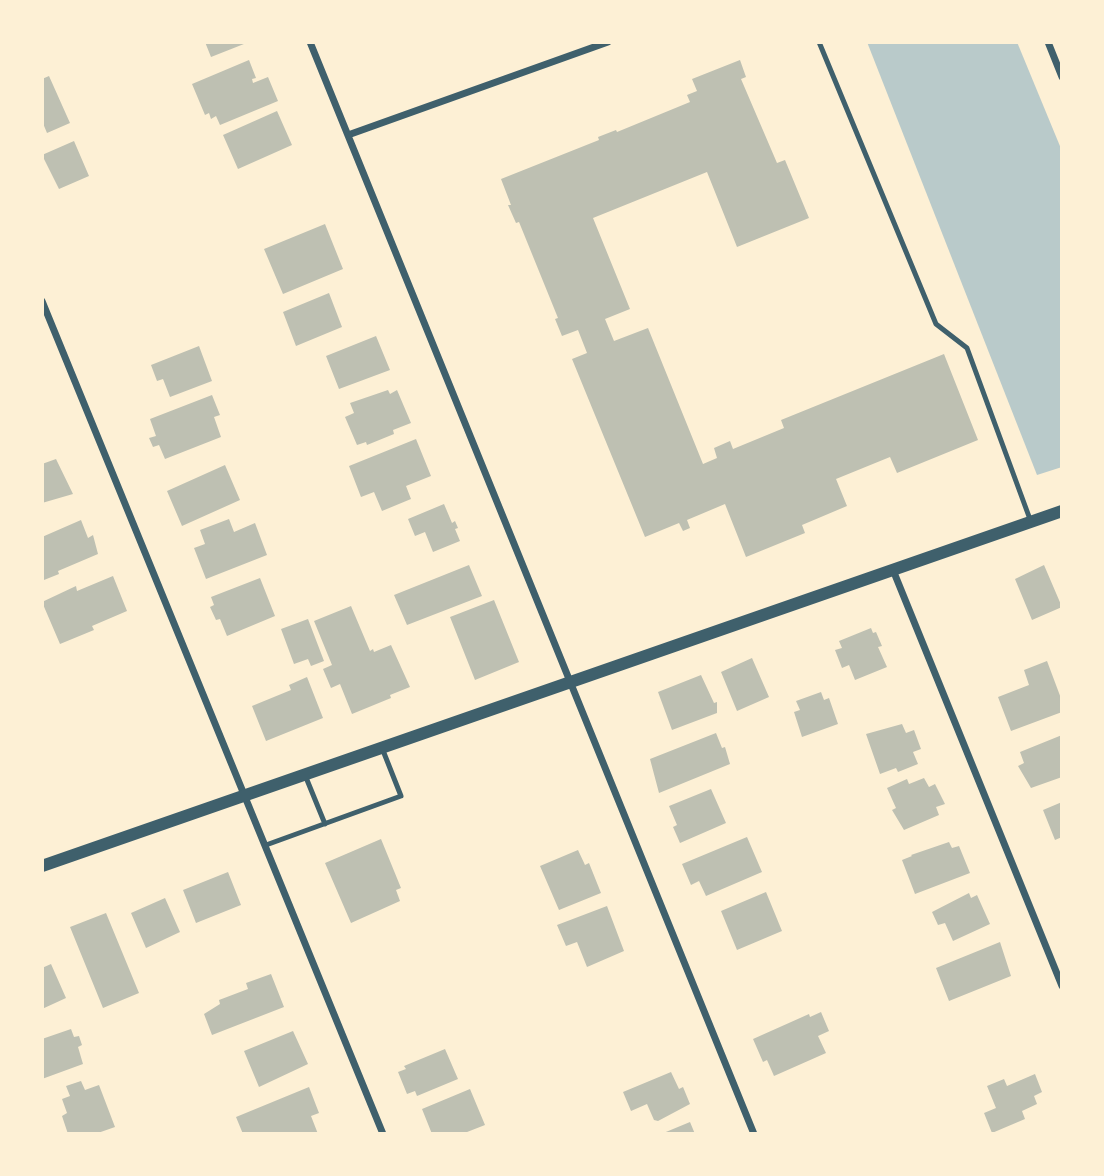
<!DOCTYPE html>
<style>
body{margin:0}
#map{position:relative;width:1104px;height:1176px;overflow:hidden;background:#fdf0d5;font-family:"Fira Sans",sans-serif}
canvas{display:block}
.frame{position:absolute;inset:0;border:44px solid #fdf0d5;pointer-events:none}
</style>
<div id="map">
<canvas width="1104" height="1176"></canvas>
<div class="frame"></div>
</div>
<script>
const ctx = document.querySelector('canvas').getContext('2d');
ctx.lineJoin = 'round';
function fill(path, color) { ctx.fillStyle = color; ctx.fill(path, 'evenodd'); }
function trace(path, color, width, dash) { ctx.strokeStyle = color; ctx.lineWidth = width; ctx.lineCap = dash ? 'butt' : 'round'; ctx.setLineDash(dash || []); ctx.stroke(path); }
fill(new Path2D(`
 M867 42H1017L1062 151V467L1037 475Z`), '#b9caca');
fill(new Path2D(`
 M205 42H249L211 57Z
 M249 60 256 78 252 79 253 83 268 77 278 101 220 125 216 116 211 119 209 113 205 115 192 84Z
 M740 60 746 77 741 79 777 163 785 160 809 218 737 247 707 172 593 218 630 309 605 319 614 341 648 328 703 464 717 458 714 448 730 441 733 449 784 428 781 420 944 354 978 440 897 473 890 457 836 479 847 506 802 525 805 533 746 557 725 504 687 520 690 528 683 531 679 523 645 537 572 359 587 353 578 330 562 336 555 319 558 318 519 222 516 223 508 205H511L501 179 599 140 598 137 616 130 617 132 690 102 687 95 697 91 692 79Z
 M49 76 70 123 47 133 42 121V79Z
 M277 111 292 145 238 169 223 135Z
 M74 141 89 176 59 189 42 155Z
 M325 224 343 269 283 294 264 249Z
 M329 293 342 327 296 346 283 312Z
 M376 336 390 370 339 389 326 356Z
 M199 346 212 381 170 397 163 379 157 381 151 365Z
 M388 390 390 394 397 390 411 423 393 430 394 434 367 445 366 442 357 445 345 417 354 413 350 403Z
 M212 395 220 415 214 417 221 437 165 459 159 445 153 447 149 438 156 436 150 419Z
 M416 439 431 476 406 486 411 499 382 511 374 492 361 497 349 466Z
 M56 459 73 494 42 503V464Z
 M225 465 240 500 182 526 167 491Z
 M444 504 452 523 455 521 458 528 455 529 460 541 433 552 425 532 415 536 408 519Z
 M229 519 234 532 255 523 267 555 206 579 194 548 205 544 200 530Z
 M81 520 88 538 93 535 98 554 58 571 59 574 44 580 42 575V537Z
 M469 565 482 596 407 625 394 595Z
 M1044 565 1062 607 1032 620 1015 579Z
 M113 576 127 611 92 626 94 630 60 644 42 602 76 586 77 591Z
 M260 578 275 616 227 636 220 619 216 620 210 607 214 605 211 597Z
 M494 600 519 662 475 680 450 617Z
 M351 606 370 651 373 649 374 652 391 645 410 687 390 695 391 698 352 714 340 684 331 688 323 669 332 665 314 621Z
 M308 619 324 661 311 666 308 659 294 664 281 629Z
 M871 628 873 633 876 632 882 646 878 647 887 667 855 680 849 665 842 668 835 650 842 648 839 641Z
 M752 658 769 697 737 711 721 672Z
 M1047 661 1062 701V712L1011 731 998 697 1029 685 1024 670Z
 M701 675 714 703 717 702V713L672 730 658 692Z
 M307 677 323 718 266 741 252 706 291 690 289 685Z
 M821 692 824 700 829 698 838 724 802 737 794 712 800 710 796 701Z
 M902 724 906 733 914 730 921 749 913 752 918 764 898 772 896 768 880 774 866 734Z
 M716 733 722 748 725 747 730 764 659 793 650 759Z
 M1062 735V777L1031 788 1018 766 1024 763 1020 752Z
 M924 778 929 787 935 784 945 804 936 807 939 815 904 830 892 810 896 808 887 788 907 779 909 784Z
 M711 789 726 823 680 843 673 827 677 825 669 806Z
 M1062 802V837L1055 840 1043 810Z
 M747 837 762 872 706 896 699 881 691 885 682 864Z
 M381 839 401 888 396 890 400 901 351 923 325 863Z
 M949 842 952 848 959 846 970 873 915 894 902 860 912 856 911 855Z
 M578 850 585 865 589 863 601 893 559 910 540 866Z
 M228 872 241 905 196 923 183 890Z
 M766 892 782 931 737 950 721 911Z
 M969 893 971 898 977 895 990 924 953 941 945 923 938 925 932 912Z
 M165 898 180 932 146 948 131 913Z
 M607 906 624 951 587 967 577 942 566 946 557 925Z
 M106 913 139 993 103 1008 70 927Z
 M1000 942 1011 976 949 1001 936 968Z
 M51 964 66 998 42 1009V968Z
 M271 974 284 1007 212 1035 204 1014 220 1004 219 1000 248 989 246 983Z
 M821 1012 829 1031 818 1036 826 1053 774 1076 767 1060 763 1062 753 1039 809 1014 810 1017Z
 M71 1029 74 1037 79 1036 82 1045 78 1047 83 1064 42 1079V1039Z
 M293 1031 308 1064 259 1087 244 1051Z
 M445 1049 458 1079 417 1096 415 1091 407 1094 398 1072 406 1069 404 1066Z
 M671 1072 679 1089 683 1087 690 1104 658 1121 654 1120 647 1104 631 1111 623 1092Z
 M1035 1074 1042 1092 1034 1096 1037 1104 1022 1111 1025 1119 992 1133 984 1113 996 1108 987 1086 1004 1079 1007 1086Z
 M81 1081 85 1090 99 1085 115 1127 95 1134H68L62 1116 67 1113 62 1099 70 1096 66 1086Z
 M309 1087 319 1113 311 1116 318 1134H243L236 1117Z
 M470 1089 485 1125 462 1134H432L422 1109Z
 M690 1122 695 1134H661Z`), '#bec0b2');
trace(new Path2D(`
 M819 42 936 324 967 348 1031 522
 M305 775 325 824
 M266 845 401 796 382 748`), '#3f606c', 5);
trace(new Path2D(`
 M310 42 754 1134
 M1048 42 1062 77
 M348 135 608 42
 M42 301 383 1134
 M893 570 1062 986`), '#3f606c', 7);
trace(new Path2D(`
 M42 866 1062 511`), '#3f606c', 12);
</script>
